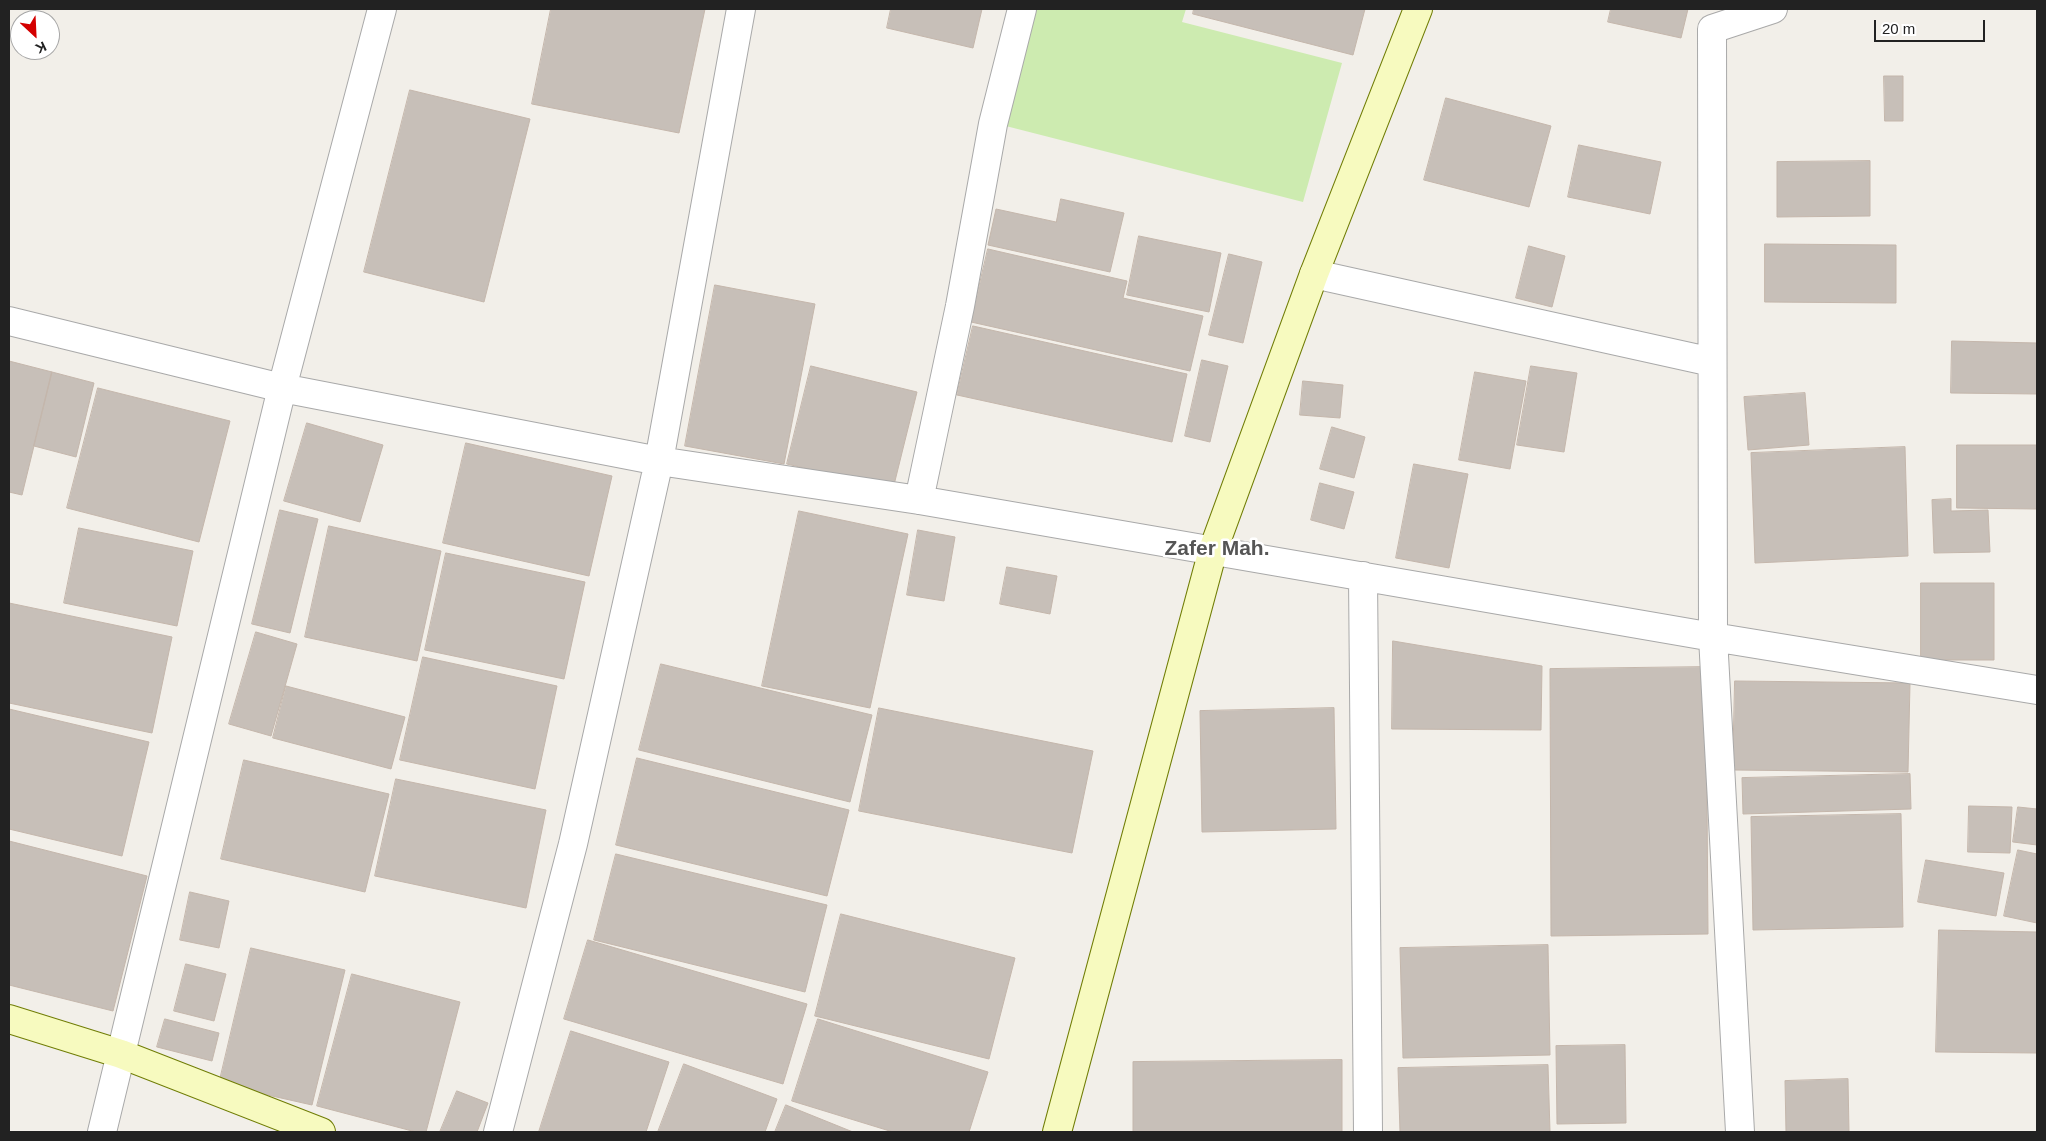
<!DOCTYPE html>
<style>
body{margin:0}
#map{position:relative;width:2046px;height:1141px;overflow:hidden;background:#f2efe9;font-family:Helvetica,sans-serif}
canvas{display:block}
.frame{position:absolute;inset:0;border:10px solid #222;pointer-events:none}
.north{position:absolute;left:10px;top:10px;width:50px;height:50px;box-sizing:border-box;background:#fff;border:1px solid #a7a7a7;border-radius:50%;rotate:155deg;font-size:14px;font-weight:700;line-height:20px;text-align:center;color:#222}
.north::after{content:'';display:block;margin:auto;width:18px;height:22px;background:#d40000;clip-path:polygon(50% 0,100% 100%,50% 72%,0 100%)}
.scale{position:absolute;left:1874px;top:20px;width:111px;height:22px;box-sizing:border-box;border:2px solid #222;border-top:0;padding-left:6px;font-size:15px;line-height:18px;white-space:nowrap;color:#222;-webkit-text-stroke:4px #fff;paint-order:stroke}
</style>
<div id="map">
<canvas width="2046" height="1141"></canvas>
<div class="frame"></div>
<div class="north">K</div>
<div class="scale">20 m</div>
</div>
<script>
const ctx = document.querySelector('canvas').getContext('2d');
ctx.lineJoin = 'round';
function fill(path, color) { ctx.fillStyle = color; ctx.fill(path, 'evenodd'); }
function trace(path, color, width, dash) { ctx.strokeStyle = color; ctx.lineWidth = width; ctx.lineCap = dash ? 'butt' : 'round'; ctx.setLineDash(dash || []); ctx.stroke(path); }
function drawText(font, color, halo, rows, align = 'center') {
  ctx.font = font + ' Helvetica,sans-serif'; ctx.lineWidth = 5; ctx.setLineDash([]); ctx.textBaseline = 'middle'; ctx.strokeStyle = halo; ctx.fillStyle = color; for (const [text, x, y, turn = 0] of rows) {
    ctx.save(); ctx.translate(x, y); ctx.rotate((+turn || 0) * Math.PI / 180); ctx.textAlign = isNaN(turn) ? turn : align; if (halo) ctx.strokeText(text, 0, 0); ctx.fillText(text, 0, 0); ctx.restore();
  }
}
fill(new Path2D(`
 M1028 9H1186L1182 22 1342 63 1303 202 998 124Z`), '#cdebb0');
const building = new Path2D(`
 M551 9H705L679 133 532 104Z
 M891 9H982L973 48 887 28Z
 M1194 9H1365L1353 55 1193 14Z
 M1611 9H1688L1681 38 1608 22Z
 M1884 76H1903V121H1885Z
 M410 90 530 119 484 302 364 272Z
 M1446 98 1551 126 1529 207 1424 180Z
 M1579 145 1661 162 1650 214 1568 197Z
 M1870 161V216L1777 217V162Z
 M1061 199 1124 213 1110 272 988 245 996 209 1056 222Z
 M1139 236 1221 253 1209 312 1127 295Z
 M1765 244 1896 245V303L1765 302Z
 M1529 246 1565 256 1552 307 1516 298Z
 M988 249 1127 281 1123 298 1203 316 1190 371 971 322Z
 M1229 254 1262 262 1243 343 1209 335Z
 M715 285 815 304 784 464 685 446Z
 M973 326 1187 374 1172 442 957 395Z
 M1952 341 2037 343V394L1951 393Z
 M1202 360 1228 366 1210 442 1185 436Z
 M9 361 52 372 22 495 9 492Z
 M811 366 917 392 893 489 787 464Z
 M1531 366 1577 373 1564 452 1517 445Z
 M52 372 94 383 76 457 34 446Z
 M1475 372 1526 381 1510 469 1459 460Z
 M1303 381 1343 385 1340 418 1300 415Z
 M98 388 230 421 199 542 67 508Z
 M1805 393 1809 445 1748 450 1744 397Z
 M307 423 383 445 360 522 284 501Z
 M1332 427 1365 437 1354 478 1320 469Z
 M466 443 612 476 589 576 443 543Z
 M1957 445H2037V509L1957 508Z
 M1905 447 1908 556 1755 563 1751 453Z
 M1414 464 1468 474 1449 568 1396 558Z
 M1320 483 1354 492 1344 529 1311 520Z
 M1951 499V511L1988 510 1990 552 1934 553 1932 500Z
 M280 510 318 519 290 633 252 624Z
 M799 511 908 534 870 708 762 686Z
 M329 526 441 551 417 661 305 637Z
 M79 528 193 551 177 626 64 603Z
 M918 530 955 537 944 601 907 595Z
 M446 553 585 582 564 679 425 650Z
 M1007 567 1057 576 1050 614 1000 604Z
 M1921 583H1994V660H1921Z
 M9 603 172 637 152 733 9 703Z
 M256 632 297 644 271 736 229 724Z
 M1393 641 1542 666 1541 730 1392 729Z
 M423 657 557 686 535 789 400 760Z
 M661 664 872 715 850 802 639 750Z
 M1706 667 1708 934 1551 936 1550 669Z
 M1735 681 1910 683 1908 772 1733 770Z
 M286 686 405 717 391 769 273 738Z
 M879 708 1093 751 1072 853 859 811Z
 M1334 708 1336 829 1202 832 1200 711Z
 M9 709 149 742 122 856 9 829Z
 M637 758 849 810 827 896 616 845Z
 M244 760 389 794 365 892 221 859Z
 M1910 774 1911 809 1743 814 1742 778Z
 M396 779 546 810 526 908 375 876Z
 M1969 806 2012 807 2010 853 1968 852Z
 M2018 807 2037 809V845L2013 842Z
 M1901 814 1903 927 1753 930 1751 817Z
 M9 841 147 876 113 1011 9 985Z
 M2018 850 2037 854V923L2004 916Z
 M616 854 827 905 805 992 594 940Z
 M1926 860 2004 873 1996 916 1918 902Z
 M190 892 229 901 219 948 180 940Z
 M841 914 1015 958 989 1059 815 1016Z
 M1939 930 2037 932V1053L1936 1052Z
 M588 940 807 1004 783 1084 564 1019Z
 M1548 945 1550 1055 1403 1058 1400 948Z
 M251 948 345 970 312 1105 219 1084Z
 M186 964 226 974 214 1021 174 1011Z
 M352 974 460 1002 426 1132H416L317 1106Z
 M165 1019 219 1033 212 1061 157 1047Z
 M818 1019 988 1072 969 1132H893L792 1101Z
 M571 1031 669 1062 646 1132H539Z
 M1625 1045 1626 1123 1557 1124 1556 1046Z
 M1342 1060V1132H1133V1062Z
 M684 1064 777 1099 765 1132H658Z
 M1548 1065 1550 1132H1400L1398 1068Z
 M1848 1079 1849 1132H1786L1785 1081Z
 M457 1091 488 1103 477 1132H440Z
 M786 1105 853 1132H775Z`);
fill(building, '#c7bfb8');
trace(building, '#c4b6ab', 1);
const street = new Path2D(`
 M1314 274 1712 362
 M9 321 282 388 659 461 919 500 1713 637 2037 690
 M919 500 960 306 993 124 1022 9
 M1363 576 1368 1132
 M102 1132 282 388 382 9
 M498 1132 573 844 659 461 741 9
 M1740 1132 1713 637 1712 29 1773 9`);
const secondary = new Path2D(`
 M9 1019 121 1054 321 1132
 M1057 1132 1213 550 1314 274 1418 9`);
trace(street, '#a9a9a9', 30);
trace(secondary, '#707d05', 30);
trace(street, '#fff', 28);
trace(secondary, '#f7fabf', 28);
drawText('bold 21px', '#555', '#fff', [
 ["Zafer Mah.",1217,549]
]);
</script>
